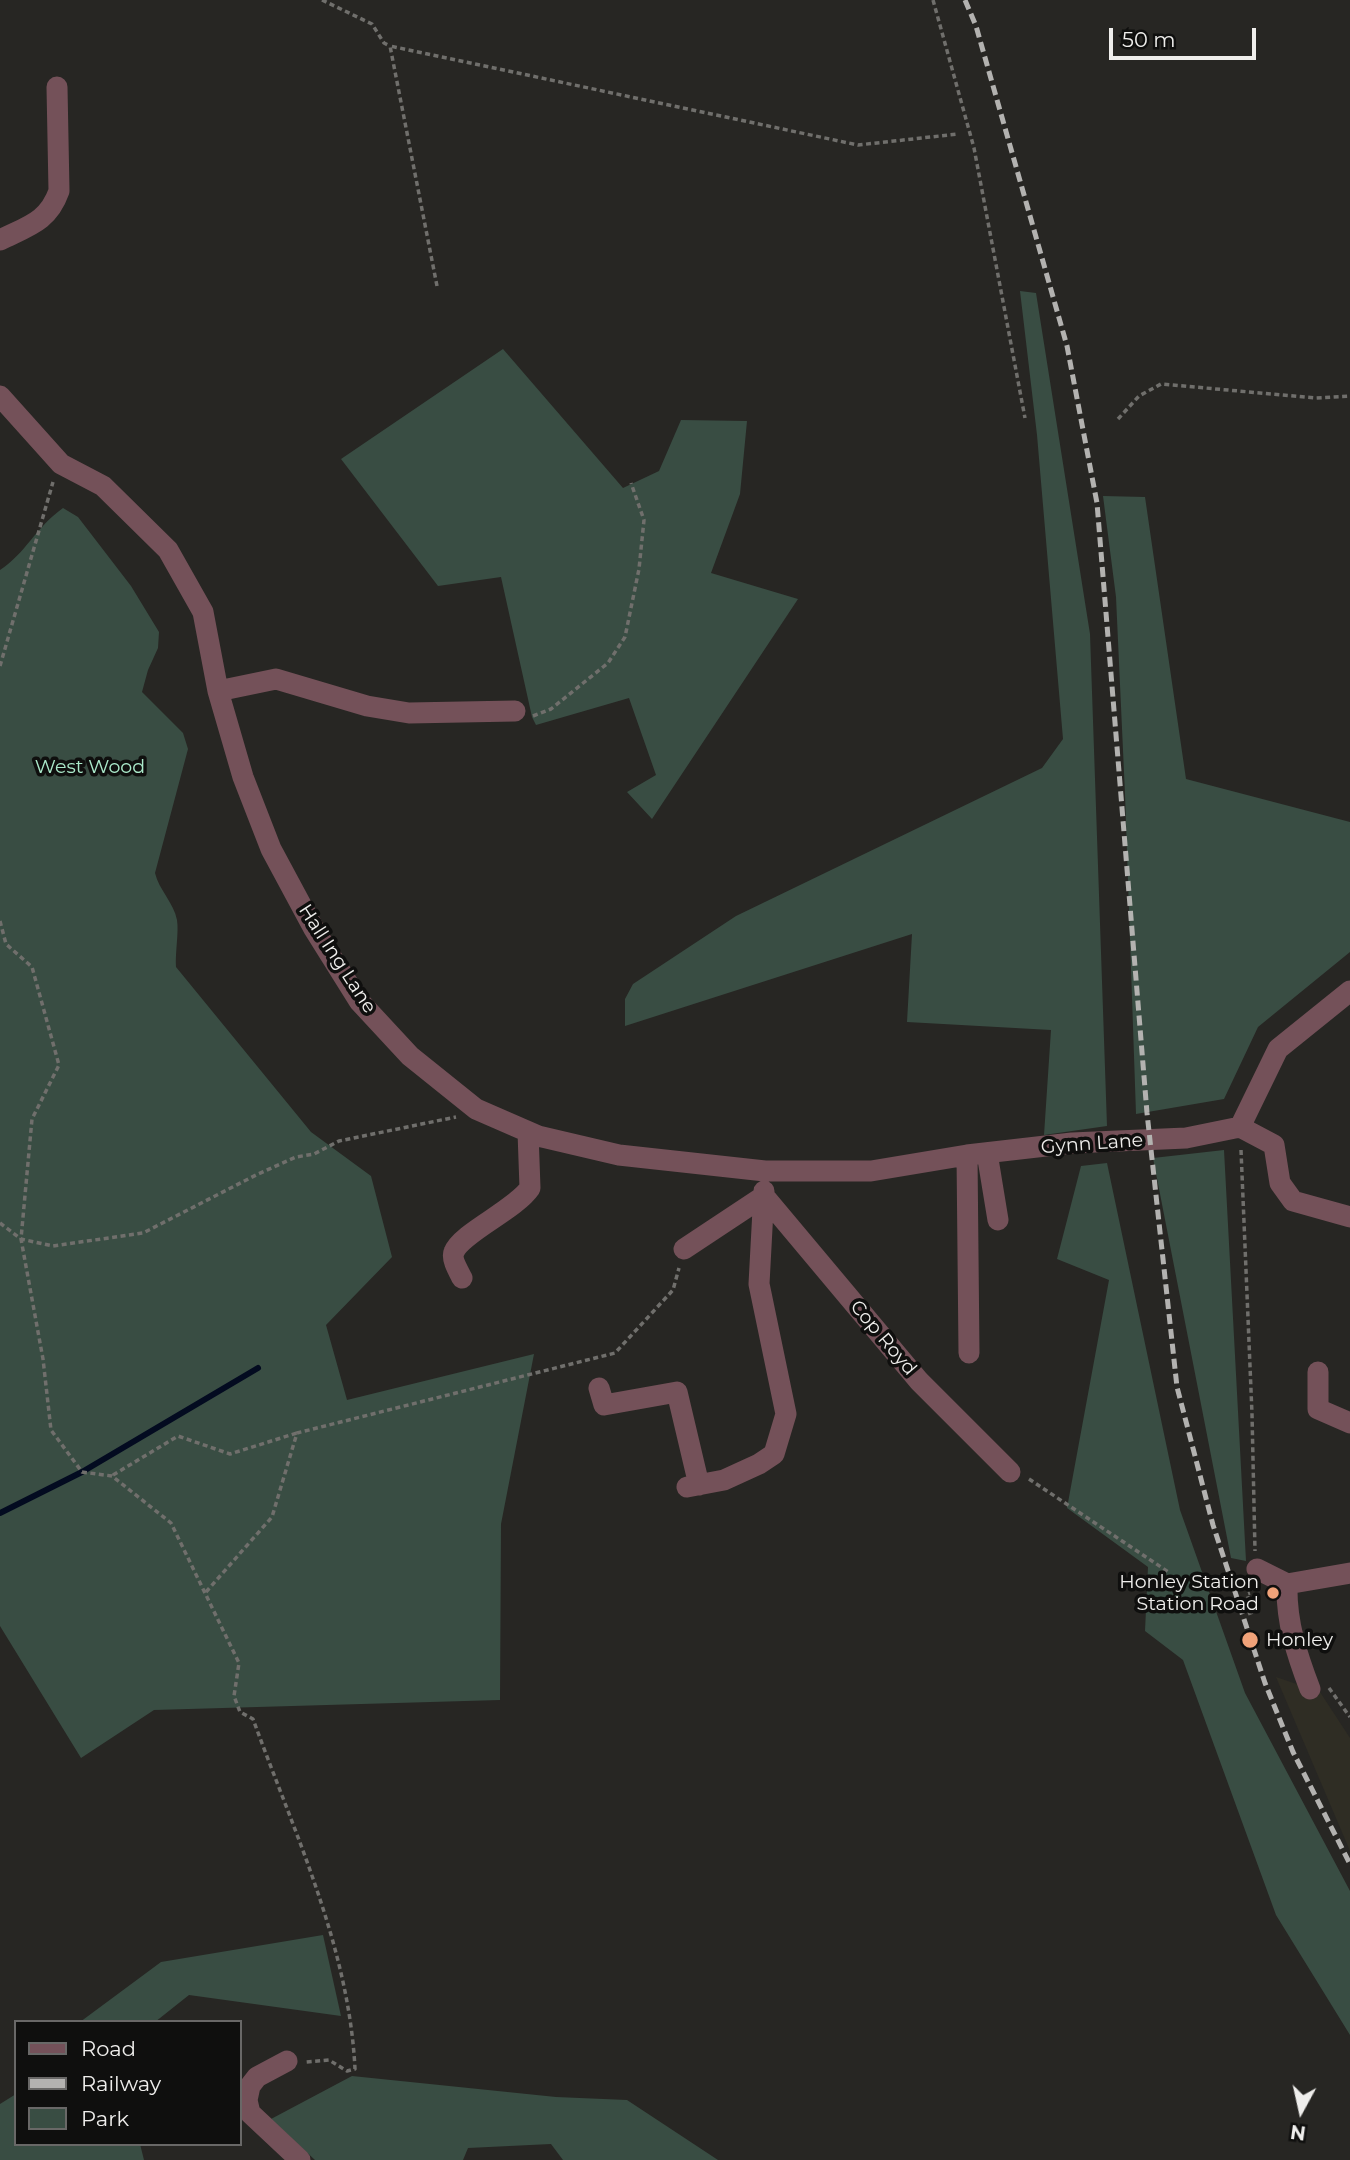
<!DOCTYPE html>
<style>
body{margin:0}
#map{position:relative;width:1350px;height:2160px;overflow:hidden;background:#272623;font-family:Montserrat,sans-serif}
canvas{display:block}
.legend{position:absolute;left:14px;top:2020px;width:228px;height:126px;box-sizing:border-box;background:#0f0f0e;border:2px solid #696867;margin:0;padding:9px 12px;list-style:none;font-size:21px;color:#efeeec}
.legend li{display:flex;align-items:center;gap:14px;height:35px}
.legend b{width:35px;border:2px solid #696867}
.north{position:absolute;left:1266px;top:2076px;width:70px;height:70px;-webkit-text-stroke:5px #0f0f0e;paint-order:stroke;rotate:188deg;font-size:19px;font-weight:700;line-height:28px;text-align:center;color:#efeeec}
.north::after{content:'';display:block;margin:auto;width:24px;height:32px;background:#efeeec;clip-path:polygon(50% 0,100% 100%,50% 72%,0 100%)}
.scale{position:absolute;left:1109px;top:28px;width:147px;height:32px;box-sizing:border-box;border:4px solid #efeeec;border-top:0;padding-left:9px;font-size:21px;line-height:24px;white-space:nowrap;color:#efeeec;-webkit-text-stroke:5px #0f0f0e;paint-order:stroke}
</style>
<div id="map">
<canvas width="1350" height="2160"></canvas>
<ul class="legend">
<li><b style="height:9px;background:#745159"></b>Road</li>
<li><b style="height:9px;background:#b3b2b0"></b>Railway</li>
<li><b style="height:19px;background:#394d43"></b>Park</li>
</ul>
<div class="north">N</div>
<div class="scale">50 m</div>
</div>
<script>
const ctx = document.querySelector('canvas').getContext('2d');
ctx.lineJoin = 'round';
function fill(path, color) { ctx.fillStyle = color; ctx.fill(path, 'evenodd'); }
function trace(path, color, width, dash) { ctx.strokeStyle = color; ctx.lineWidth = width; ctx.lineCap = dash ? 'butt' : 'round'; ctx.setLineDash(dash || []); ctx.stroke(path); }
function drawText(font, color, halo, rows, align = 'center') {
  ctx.font = font + ' Montserrat,sans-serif'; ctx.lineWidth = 7; ctx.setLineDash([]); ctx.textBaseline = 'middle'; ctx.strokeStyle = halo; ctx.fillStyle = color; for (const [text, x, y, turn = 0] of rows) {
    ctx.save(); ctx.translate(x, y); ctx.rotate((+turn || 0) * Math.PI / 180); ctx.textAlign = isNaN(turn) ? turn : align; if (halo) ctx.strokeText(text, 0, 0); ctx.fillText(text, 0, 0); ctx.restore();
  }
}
fill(new Path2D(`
 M1276 1677 1320 1692 1350 1738V1851Z`), '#2f2d24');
fill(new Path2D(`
 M1020 291 1036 293 1090 634 1107 1126 1044 1135 1051 1030 907 1022 912 934 625 1026V999L633 984 736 916 1042 768 1063 739 1037 435Z
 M503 349 623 488 659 471 681 420 747 421 740 494 711 573 798 599 652 819 627 792 656 775 629 698 536 725 532 717 501 577 438 586 341 459Z
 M1103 496 1145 497 1186 779 1350 822V952L1258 1027 1224 1099 1136 1114 1125 794 1116 597Z
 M63 508 78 517 131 586 159 632 158 648 148 670 142 692 183 733 188 749 155 873C159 890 174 903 177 920 179 932 175 953 176 967L311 1132 371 1176 392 1257 326 1325 347 1400 534 1354 501 1524 500 1700 154 1710 81 1758 0 1626V570C26 553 36 527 63 508Z
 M1224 1150 1246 1561 1231 1558 1153 1158Z
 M1107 1163 1180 1510 1245 1693 1350 1891V2035L1276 1915 1183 1660 1145 1631 1148 1567 1067 1508 1109 1280 1057 1259 1081 1166Z
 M323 1935 341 2016 189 1995 155 2022H80L161 1962Z
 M352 2076 556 2097 627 2100 718 2160H563L551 2144 468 2148 463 2160H315L271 2119Z
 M16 2094V2144H140L144 2160H0V2104Z`), '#394d43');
trace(new Path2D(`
 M0 1513 82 1472 258 1368`), '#030b20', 6);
trace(new Path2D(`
 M322 0 372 24 384 43 390 46
 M933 0 974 148 1025 418
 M437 286 390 46 858 145 958 134
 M1118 419 1139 396 1161 384 1316 398 1350 396
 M0 666 53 482
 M533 716 551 709 608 663 625 637 639 569 644 520 631 483
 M0 921 6 944 32 967 59 1065 32 1119 21 1239 53 1246 143 1233 256 1175 296 1157 314 1154 339 1141 456 1117
 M1241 1150 1252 1414 1255 1551
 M0 1223 21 1239 43 1359 51 1430 82 1472 112 1476 171 1523 239 1663 234 1696 240 1712 253 1719C294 1832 349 1947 355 2069L347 2071 329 2060 306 2062
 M113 1475 178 1436 230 1454 297 1433
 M1029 1479 1170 1573
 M206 1592 272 1517 297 1433 615 1353 673 1290 679 1268
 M1248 1614 1253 1612 1247 1594 1250 1593
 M1329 1688 1350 1717`), '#706f6c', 3.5, [5, 3.5]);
trace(new Path2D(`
 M0 240C28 226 48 222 59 191L57 87
 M0 396 61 464 103 486 168 550 203 612 218 691 243 777 271 849 314 929 359 1001 410 1056 476 1109 538 1136 619 1155 765 1171H871L967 1155 1072 1143 1186 1138 1240 1127 1278 1049 1350 991
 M218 691 276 679 367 706 409 713 515 711
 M1240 1127 1274 1145 1280 1183 1293 1201 1350 1217
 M987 1153 998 1220
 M967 1155 969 1353
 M684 1249 764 1196 919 1381 1010 1472
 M462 1278C459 1272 451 1259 454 1252 461 1233 515 1210 530 1188L528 1132
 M1318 1372V1409L1350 1423
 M599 1388 604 1405 677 1392 699 1485
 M687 1487 724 1480 759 1464 774 1454 786 1414 759 1284 764 1191
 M1257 1569 1287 1584 1350 1573
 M1287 1584C1286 1622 1297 1655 1310 1689
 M287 2061 257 2077 250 2086 247 2100 250 2113 300 2160`), '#745159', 21);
trace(new Path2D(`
 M965 0 976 26 1067 346 1097 503 1147 1113 1177 1387 1213 1525 1265 1683 1293 1752 1350 1864`), '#b3b2b0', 5, [10, 5]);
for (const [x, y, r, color] of [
 [1273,1593,7,"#f0a279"],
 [1250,1640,9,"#f0a279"]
]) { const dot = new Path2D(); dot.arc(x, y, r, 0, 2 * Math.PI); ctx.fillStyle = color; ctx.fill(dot); trace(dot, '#0f0f0e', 2.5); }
drawText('19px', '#abeacb', '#0f0f0e', [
 ["West Wood",90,767]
]);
drawText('19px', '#efeeec', '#0f0f0e', [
 ["Hall Ing Lane",337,959,57],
 ["Gynn Lane",1092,1144,-4],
 ["Cop Royd",883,1338,50]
]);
drawText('19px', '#efeeec', '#0f0f0e', [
 ["Honley Station",1259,1582],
 ["Station Road",1259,1604],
 ["Honley",1266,1640,"left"]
], 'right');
</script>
